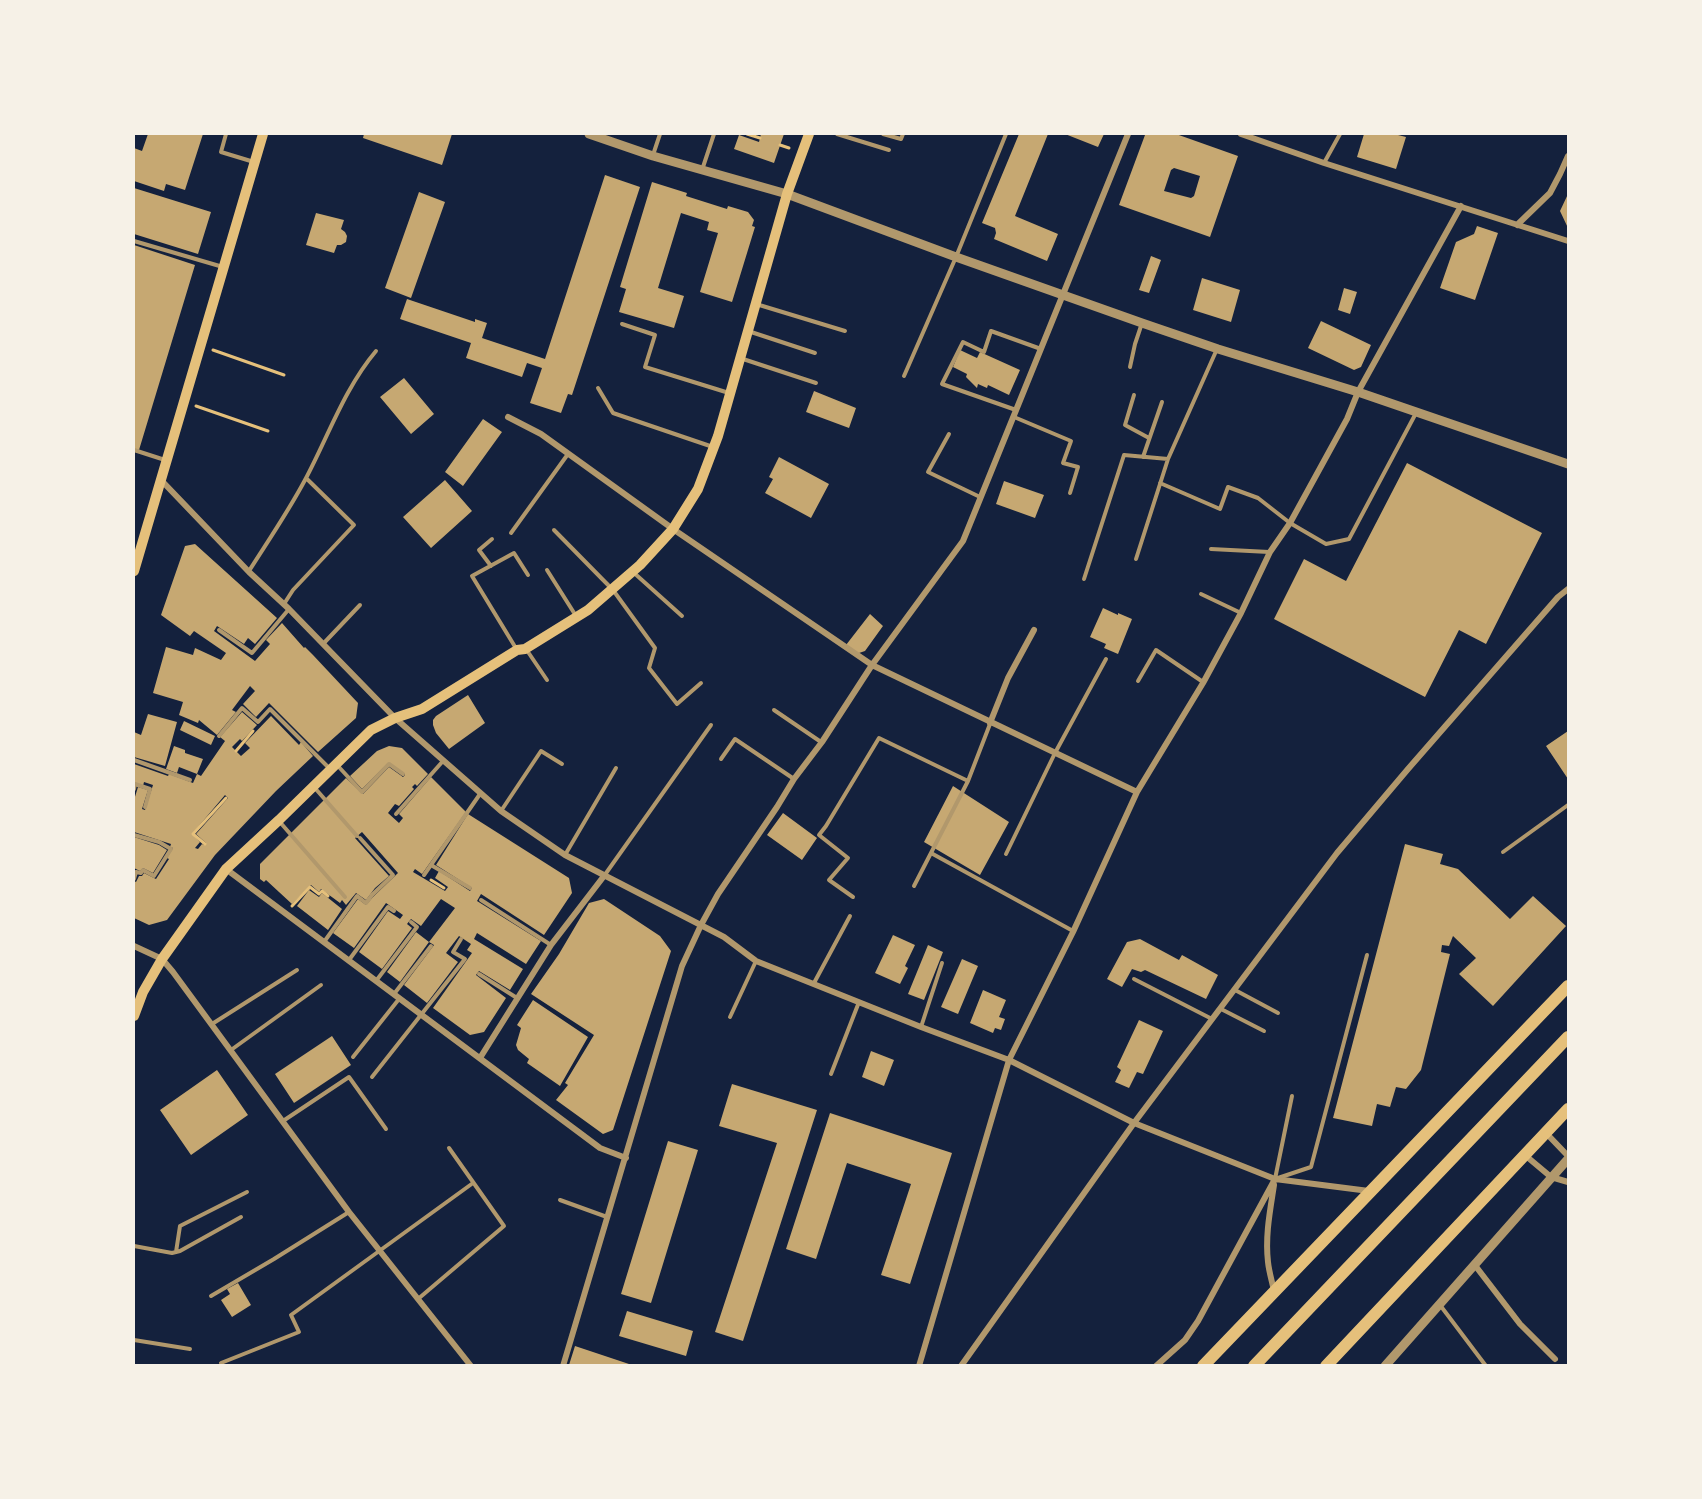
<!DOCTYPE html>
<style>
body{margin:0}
#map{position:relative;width:1702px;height:1499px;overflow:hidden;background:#14213d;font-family:Commissioner,sans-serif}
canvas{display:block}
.frame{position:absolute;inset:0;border:135px solid #f6f1e7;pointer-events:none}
</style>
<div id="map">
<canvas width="1702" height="1499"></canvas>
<div class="frame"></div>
</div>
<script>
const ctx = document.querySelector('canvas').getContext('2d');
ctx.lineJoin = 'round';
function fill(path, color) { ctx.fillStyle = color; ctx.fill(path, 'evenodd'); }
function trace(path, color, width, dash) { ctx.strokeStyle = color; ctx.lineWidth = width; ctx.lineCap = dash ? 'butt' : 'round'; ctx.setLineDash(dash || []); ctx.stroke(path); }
fill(new Path2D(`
 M148 134H203L185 190 166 184 164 191 134 181V148L142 151Z
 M364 134H452L442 165 363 138Z
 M761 134H784L774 163 734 149 739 135 759 142Z
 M1019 134H1048L1015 216 1058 234 1047 261 994 239 996 233 995 228 982 223Z
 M1065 134H1104L1098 147Z
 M1148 134H1176L1238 156 1210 237 1119 205 1145 135ZM1174 168 1200 176 1194 196 1191 198 1164 191 1171 170Z
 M1364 134H1394L1406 137 1396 169 1357 157Z
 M605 175 640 187 572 395 568 394 561 413 530 403 542 368 527 363 522 377 466 358 471 343 400 319 407 299 475 322V319L487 323 482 338 545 359Z
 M652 182 687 193 686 196 727 209 728 206 748 212 754 220 752 226 755 227 732 302 700 292 718 233 707 230 709 222 681 213 658 288 684 296 674 328 619 312 626 289 620 287Z
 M134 188 211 212 198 254 134 234Z
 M419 192 445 202 411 298 385 288Z
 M1568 194V228L1560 211Z
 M316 213 344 220 341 229 345 232 347 236 346 242 341 245H337L334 253 306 245Z
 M1477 226 1498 233 1475 300 1440 288 1456 242 1474 234Z
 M134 245 195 265 139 450 134 449Z
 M1151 256 1161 260 1149 293 1139 290Z
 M1202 278 1240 290 1231 322 1193 310Z
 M1344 288 1357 292 1350 314 1338 310Z
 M1321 321 1371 345 1361 367 1354 370 1308 348Z
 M960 350 977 358 980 352 1020 370 1009 395 988 385 987 388 978 384 977 388 966 377 967 374 953 367Z
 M404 378 434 414 411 434 380 397Z
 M814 391 856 408 849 428 806 412Z
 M483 419 502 432 463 486 445 472Z
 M779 457 829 484 811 518 765 493 773 479 769 477Z
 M1407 463 1542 533 1486 644 1459 630 1425 697 1274 619 1304 559 1346 581Z
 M445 480 472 511 431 548 403 517Z
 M1004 481 1044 495 1035 518 996 504Z
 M195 544 277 618 255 644 248 638 244 644 217 626 214 631 255 661 270 644 266 640 282 623 304 648 305 647 313 655 358 703 356 718 318 752 269 703 256 717 243 704 255 691 250 686 232 710 236 712 217 735 199 720 198 723 179 715 183 702 153 693 166 647 193 655 195 648 221 660 226 653 194 631 190 636 161 615 185 546Z
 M1103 608 1118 615V613L1132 619 1118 654 1104 648 1106 644 1090 637Z
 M870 614 883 626 865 651 856 654 846 645Z
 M468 695 485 723 449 749 436 733 433 725V720L436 716Z
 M242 712 257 725 242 741 240 739 232 747 241 756 250 748 245 743 271 716 299 745 301 742 313 756 276 791 215 855 167 920 149 925 134 918V881L136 882 139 876H142L144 873 156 879 169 859 167 858 173 848 170 847 171 844 134 832V800L138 787 148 790 142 809 145 810 153 785 144 782 143 786 134 783V764L168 776 169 774 193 783 197 774 201 776 225 741 220 737ZM225 795 228 798 196 834 206 843 204 845 202 844 198 849 195 848 200 842 192 834Z
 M148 714 177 722 165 766 134 757V732L141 735Z
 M184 721 215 736 211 745 180 730Z
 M1568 731V779L1546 746Z
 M174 746 185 750V753L203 759 197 774 179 767 177 773 166 769Z
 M389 746 402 748 428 774 417 786 415 784 412 787 414 789 399 806 395 804 388 813 399 823 403 818 399 814 431 777 466 812 422 874 415 869 413 872 445 891 448 887 435 878 439 871 470 891 472 888 436 865 468 814 569 878 572 893 544 935 481 894 477 901 541 941 526 964 477 933 474 939 523 969 510 990 479 971 476 975 506 998 484 1032 470 1035 433 1008 472 953 467 950 471 944 459 936 446 953 458 962 427 1003 404 985 434 945 429 942 455 908 441 899 421 926 411 919 407 924 412 928 382 969 359 952 388 911 400 919 403 915 386 903 354 948 333 933 358 899 366 905 373 897 398 873 362 832 355 838 389 876 375 888 366 900 356 893 346 905 342 900 340 903 321 889 319 892 311 885 292 904 266 880 264 882 260 879V864L346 778 363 794 389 767 403 777 405 775 404 773 388 763 362 789 350 776 377 751Z
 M953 786 1009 822 980 875 924 842Z
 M783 813 817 838 802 860 767 835Z
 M134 837 159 845 167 850 153 873 143 868 140 871 134 868Z
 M1405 844 1443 854 1440 864 1458 869 1510 919 1533 896 1566 926 1493 1006 1459 974 1476 958 1453 936 1449 946 1442 945 1441 952 1450 954 1421 1070 1406 1089 1396 1087 1390 1107 1377 1104 1372 1126 1333 1118Z
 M309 890 319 897 322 893 342 909 328 930 297 906Z
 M604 899 660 936 671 951 613 1130 603 1134 556 1100 568 1085 565 1083 594 1035 531 994 559 954 589 903Z
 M416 932 429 942 400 982 387 972Z
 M893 935 915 945 905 966 908 968 900 984 875 973Z
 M1140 939 1179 960 1182 955 1218 975 1206 999 1145 970 1141 972 1132 969 1122 987 1107 979 1127 942Z
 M928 945 943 952 924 1000 908 994Z
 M962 959 978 966 958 1014 941 1007Z
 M983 990 1006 1000 999 1017 1005 1019 1001 1030 995 1028 993 1033 970 1023Z
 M533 1000 588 1037 560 1086 527 1063 529 1059 518 1050 516 1045 521 1028 517 1025Z
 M1139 1020 1163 1031 1143 1074 1137 1072 1129 1088 1115 1082 1121 1070 1117 1067Z
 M332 1036 351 1065 294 1103 275 1074Z
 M871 1051 894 1060 884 1086 862 1077Z
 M217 1070 248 1115 191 1155 160 1110Z
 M732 1084 817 1110 743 1341 715 1332 777 1143 719 1126Z
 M830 1113 952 1153 910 1284 881 1275 911 1184 847 1163 816 1259 786 1249Z
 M668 1141 698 1150 651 1303 621 1294Z
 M238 1283 251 1305 232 1317 221 1300 230 1294 227 1289Z
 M627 1311 693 1331 686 1356 619 1336Z
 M575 1346 632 1365H569Z`), '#c6a872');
trace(new Path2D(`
 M747 134 760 138
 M780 145 789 148
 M213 350 284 375
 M196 406 268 431
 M236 751 253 731
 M205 844 193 834 226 798
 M431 880 444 888
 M292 906 310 887 319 894 322 891 328 896`), '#e5c07b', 3);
trace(new Path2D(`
 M226 134 221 152 254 162
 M837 134 889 150
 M883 134 901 139 903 134
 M653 155 660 134
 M1324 163 1340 134
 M702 170 714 134
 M134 241 223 267
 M756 304 845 331
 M622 324 655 335 645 367 729 393
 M748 331 815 353
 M740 358 816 383
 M1130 367 1135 344 1142 323
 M904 376 956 257 1006 134
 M598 388 613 413 713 447
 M1134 395 1125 425 1149 438
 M1016 410 942 384 963 342 984 352 991 331 1041 349
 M1014 417 1071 441 1063 463 1078 467 1070 493
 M949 434 928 472 980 497
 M134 450 165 460
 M1143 457 1162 402
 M1160 483 1220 509 1228 487 1258 498 1290 523 1326 544 1349 539 1416 413
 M554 530 613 590 655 648 649 668 677 704 701 683
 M511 533 568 454
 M1211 549 1269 552
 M1136 559 1168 459 1217 349
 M491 566 479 550 492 539
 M547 570 576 616
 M249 571C268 541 288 512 305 480 328 437 344 389 376 351
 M633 572 682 616
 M1084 579 1124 455 1168 459
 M1201 594 1241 613
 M284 604 293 590 354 525 306 478
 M219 630 252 653 289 609
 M323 644 360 605
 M526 649 547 680
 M517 650 472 576 514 553 528 575
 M1138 681 1156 650 1203 682
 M774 710 821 742
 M219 736 242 708 258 722 270 709 330 769
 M721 759 735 739 794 779
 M134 760 190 780
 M337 765 362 792 389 764 403 774
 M314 787 357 836
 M134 789 135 784 150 789 145 807
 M501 811 541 751 562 764
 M396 814 443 761
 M279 821 345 897
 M134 835 159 842 171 849 154 876 143 870 141 873 136 872 134 879
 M1503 852 1568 805
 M931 853 1073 931
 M1006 854 1055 753 1106 659
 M565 855 616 768
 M431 865 470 888
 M424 875 480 794
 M604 876 711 725
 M914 886 968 781 990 724
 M853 897 829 880 848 858 819 835 826 826 879 738 968 781
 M481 900 551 945
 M324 942 357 896 366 903 372 895 393 875 360 838
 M349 960 388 907 394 911
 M479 974 517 998
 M1134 979 1212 1019
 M376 981 417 927 411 922
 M814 983 850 916
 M1235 990 1278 1013
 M394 994 431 946
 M1221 1009 1264 1031
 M730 1017 756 961
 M212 1024 297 970
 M921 1027 942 963
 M231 1050 321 985
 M353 1057 399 999
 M831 1074 859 1002
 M372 1077 465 959 453 952 461 939
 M1292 1096 1275 1179 1311 1167 1367 955
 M283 1121 349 1077 386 1129
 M560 1200 607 1217
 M134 1246 172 1253 180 1251 241 1217
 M176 1252 180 1226 247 1192
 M211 1296 274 1259 349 1212
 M418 1299 504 1226 449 1148
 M1440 1305 1486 1366
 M134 1340 190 1349
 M221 1363 299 1332 291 1315 473 1183`), '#b1986c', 4);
trace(new Path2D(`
 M1241 134 1324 163 1568 241
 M1517 225 1550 193 1560 174 1568 156
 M508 417 541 434 673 529 872 665 1137 792
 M161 480 249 572 289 609 395 718 501 811 565 855 724 937 756 961 921 1027 1009 1060 1134 1123 1275 1179 1369 1191
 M990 723 1008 678 1034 630
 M226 869 600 1148 626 1158
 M134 946 162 959 173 972 349 1212 471 1366
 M480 1058 551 945 604 876
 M1546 1133 1568 1156
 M1526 1156 1551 1177 1568 1182
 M1474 1264 1520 1324 1555 1359
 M1274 1291C1272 1281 1269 1272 1268 1262 1265 1236 1270 1211 1274 1185
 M563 1366 682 966 701 925 718 894 777 807 794 779 822 742 872 665 963 541 1128 134
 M919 1366 1009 1060 1073 932 1137 792 1203 683 1241 613 1270 552 1290 523 1347 419 1358 392 1461 206
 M961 1366 1134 1123 1337 853 1408 769 1558 597 1568 589
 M1156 1366 1185 1340 1198 1321 1275 1179`), '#b1986c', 6);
trace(new Path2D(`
 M589 134 653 156 787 194 956 257 1142 323 1218 349 1358 392 1568 464
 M1385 1366 1568 1159`), '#b1986c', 9);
trace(new Path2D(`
 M134 571 263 134
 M134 1016 143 992 162 959 226 869 279 820 371 730 395 718 422 709 517 650 525 649 588 610 640 565 673 529 698 489 718 436 787 194 809 134`), '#e5c07b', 10);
trace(new Path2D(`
 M1203 1366 1568 986
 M1254 1366 1568 1037
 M1326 1366 1568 1109`), '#e5c07b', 12);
</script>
